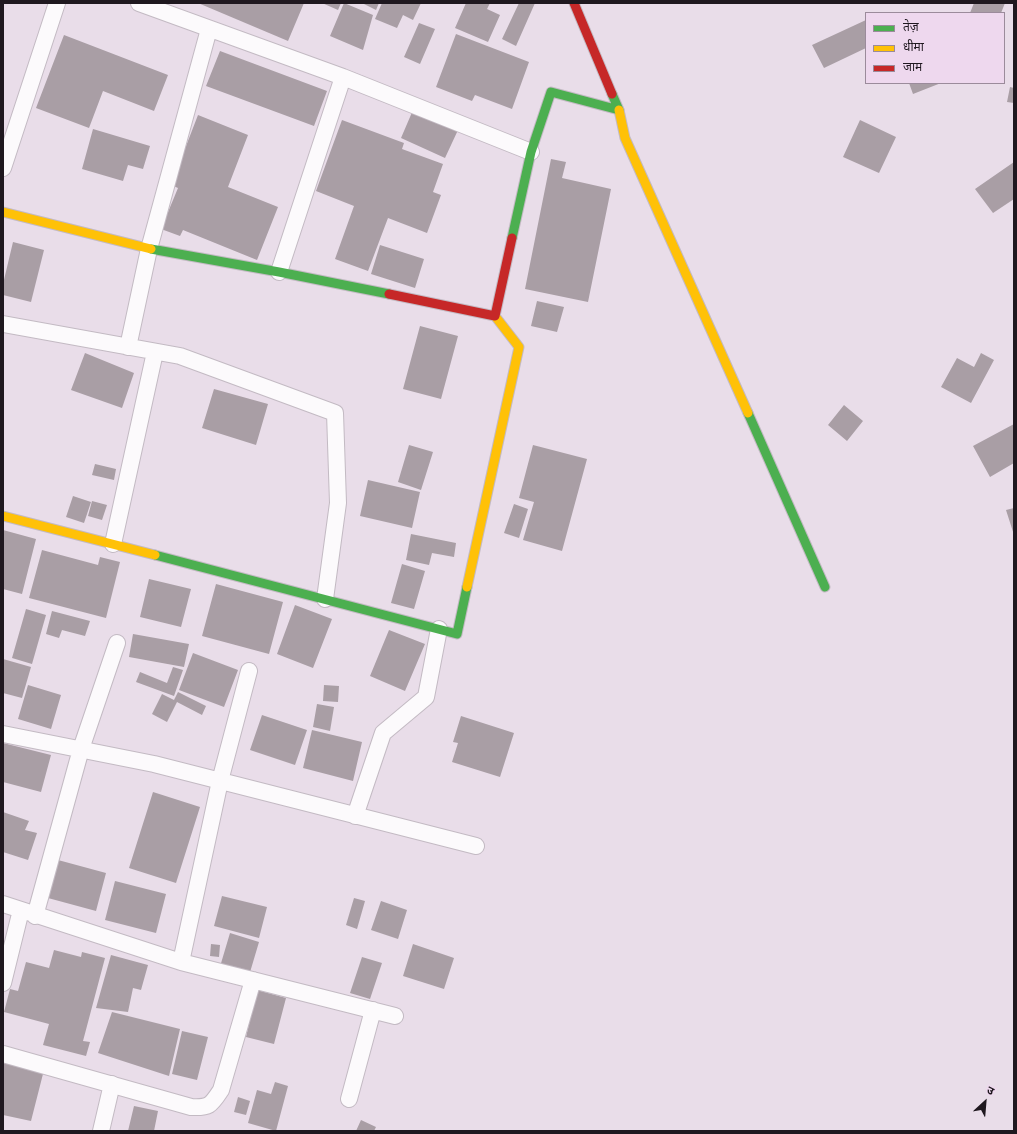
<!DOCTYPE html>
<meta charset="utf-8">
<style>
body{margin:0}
#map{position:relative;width:1017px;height:1134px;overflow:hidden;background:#e9dde9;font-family:Overpass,"Noto Sans Devanagari",sans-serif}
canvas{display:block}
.frame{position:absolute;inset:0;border:4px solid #1f181f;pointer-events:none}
.legend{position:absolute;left:865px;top:12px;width:140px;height:72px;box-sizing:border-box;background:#eed8ee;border:1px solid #9b8b9b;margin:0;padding:5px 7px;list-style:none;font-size:12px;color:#1f181f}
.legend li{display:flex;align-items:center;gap:8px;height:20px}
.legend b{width:20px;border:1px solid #9b8b9b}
.north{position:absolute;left:965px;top:1082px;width:40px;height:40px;-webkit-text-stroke:3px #eed8ee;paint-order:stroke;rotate:26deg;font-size:11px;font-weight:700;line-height:16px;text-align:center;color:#1f181f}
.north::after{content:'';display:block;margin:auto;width:14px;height:18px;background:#1f181f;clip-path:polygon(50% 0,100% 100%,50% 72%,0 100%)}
</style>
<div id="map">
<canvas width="1017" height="1134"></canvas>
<div class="frame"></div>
<ul class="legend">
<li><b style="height:5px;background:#4caf50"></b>तेज़</li>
<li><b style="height:5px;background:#ffc107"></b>धीमा</li>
<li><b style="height:5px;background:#c62828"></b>जाम</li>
</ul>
<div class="north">उ</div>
</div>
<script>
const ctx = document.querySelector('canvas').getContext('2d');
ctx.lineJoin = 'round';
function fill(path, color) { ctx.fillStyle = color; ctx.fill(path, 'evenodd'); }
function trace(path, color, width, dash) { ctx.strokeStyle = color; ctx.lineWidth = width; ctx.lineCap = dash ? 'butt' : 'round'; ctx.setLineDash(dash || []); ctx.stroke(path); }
fill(new Path2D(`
 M198 3H304L288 41Z
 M322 3H341L338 10Z
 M344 3 373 15 363 50 330 36Z
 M362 3H379L376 10Z
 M382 3H421L413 20 403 15 397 28 375 19Z
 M466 3H490L487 9 500 15 488 42 455 28Z
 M519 3H535L516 46 502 39Z
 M974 3H1005L1001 13H970Z
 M866 20V48L824 68 812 45Z
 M419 23 435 29 420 64 404 57Z
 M456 34 529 62 512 109 475 95 472 101 436 87Z
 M64 35 168 75 154 111 103 91 89 128 36 108Z
 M220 51 327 91 314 126 206 86Z
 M909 83H941L913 94Z
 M1010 87 1014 88V103L1007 102Z
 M413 110 458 130 445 158 401 138Z
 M198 115 248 135 228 187 278 207 257 260 183 230 180 236 161 229 178 188 171 185Z
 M342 120 404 143 402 149 443 164 433 192 441 195 427 233 388 218 368 271 335 259 354 206 316 191Z
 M860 120 896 137 879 173 843 157Z
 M93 129 150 146 143 169 128 165 123 181 82 169Z
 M551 159 566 162 562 178 611 189 588 302 525 289Z
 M1014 162V199L993 213 975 189Z
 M13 242 44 250 31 302 3 295V284Z
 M380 245 424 259 415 288 371 274Z
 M537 301 564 307 557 332 531 326Z
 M420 326 458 336 441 399 403 389Z
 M85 353 134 373 122 408 71 390Z
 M981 353 994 360 971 403 941 387 957 358 974 367Z
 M214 389 268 404 256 445 202 428Z
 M844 405 863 421 847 441 828 425Z
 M1014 424V463L990 477 973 446Z
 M409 445 433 452 421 490 398 482Z
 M533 445 587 459 562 551 523 540 534 502 519 498Z
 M95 464 116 469 114 480 92 475Z
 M368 480 420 492 412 528 360 516Z
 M73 496 91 502 84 523 66 517Z
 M92 501 107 505 102 520 88 516Z
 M514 504 528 509 519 538 504 533Z
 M1014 508V535L1006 510Z
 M3 530 36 539 22 594 3 589Z
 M411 534 456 543 454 557 432 553 429 565 406 560Z
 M42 550 98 565 100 557 120 562 106 618 29 598Z
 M402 564 425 571 414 609 391 603Z
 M149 579 191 589 181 627 140 617Z
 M216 584 283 602 269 654 202 636Z
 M295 605 332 619 313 668 277 654Z
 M26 609 46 615 32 664 12 658Z
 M52 611 90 621 85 636 62 630 59 638 46 634Z
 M389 630 425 644 405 691 370 676Z
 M133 634 189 644 184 667 129 657Z
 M193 653 238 670 224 707 179 690Z
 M3 659 31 667 22 698 3 693Z
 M173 667 183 670 174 696 136 682 140 672 167 683Z
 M28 685 61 695 51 729 18 719Z
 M324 685 339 686 338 702 323 701Z
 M178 692 206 706 202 715 177 702 167 722 152 714 162 694 174 700Z
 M317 704 334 707 330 731 313 727Z
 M262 715 307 730 295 765 250 750Z
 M461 716 514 733 500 777 452 762 458 743 453 742Z
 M312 730 362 742 353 781 303 768Z
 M3 743 51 755 41 792 3 782Z
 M153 792 200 807 176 883 129 868Z
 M3 812 29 821 25 830 37 833 28 860 3 852Z
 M58 860 106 873 96 911 48 898Z
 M115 881 166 894 156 933 105 920Z
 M222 896 267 907 259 938 214 926Z
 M354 898 365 901 357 929 346 925Z
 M381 901 407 910 398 939 371 930Z
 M230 933 259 942 248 979 219 970Z
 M211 944 220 945 219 957 210 956Z
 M413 944 454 958 444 989 403 976Z
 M54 950 81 957 82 952 105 958 83 1041 90 1042 86 1056 43 1045 49 1024 4 1012 10 989 18 991 26 962 49 968Z
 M111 955 148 965 141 990 133 988 128 1012 96 1008Z
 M362 957 382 963 370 999 350 993Z
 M257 990 286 998 274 1044 246 1037Z
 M112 1012 180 1029 169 1076 98 1053Z
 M182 1031 208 1037 197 1080 172 1074Z
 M3 1060 44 1070 31 1121 3 1115Z
 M275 1082 288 1086 276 1131 248 1123 257 1090 271 1094Z
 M238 1097 250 1101 246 1115 234 1112Z
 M134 1106 158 1111 154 1131H128Z
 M361 1120 376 1127 374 1131H356Z`), '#a99ea5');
const street = new Path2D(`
 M139 3 343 77 531 152
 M3 168 57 3
 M279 272 343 77
 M3 324 180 356 335 413 338 503 325 599
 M128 347 149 249 209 29
 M113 544 155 352
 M3 734 154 764 476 846
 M355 816 383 733 426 697 439 629
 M3 904 181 962 395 1016
 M35 916 81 749 117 643
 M181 962 220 781 249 671
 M3 983 21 910
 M3 1054 191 1107C210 1108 211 1105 221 1090L253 980
 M349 1099 373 1010
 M101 1131 112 1084`);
const fast = new Path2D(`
 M512 238 531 152 551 92 619 110 612 94
 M151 249 279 272 389 294
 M748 413 825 587
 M155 555 457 634 467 587`);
const slow = new Path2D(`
 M619 110 625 138 748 413
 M3 212 151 249
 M3 516 155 555
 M467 587 519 347 495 316`);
const jam = new Path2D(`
 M574 3 612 94
 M389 294 495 316 512 238`);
trace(street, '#c3bac3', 18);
trace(fast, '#c3bac3', 11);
trace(slow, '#c3bac3', 11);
trace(jam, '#c3bac3', 11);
trace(street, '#fcfafc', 16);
trace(fast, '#4caf50', 9);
trace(slow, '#ffc107', 9);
trace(jam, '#c62828', 9);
</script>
